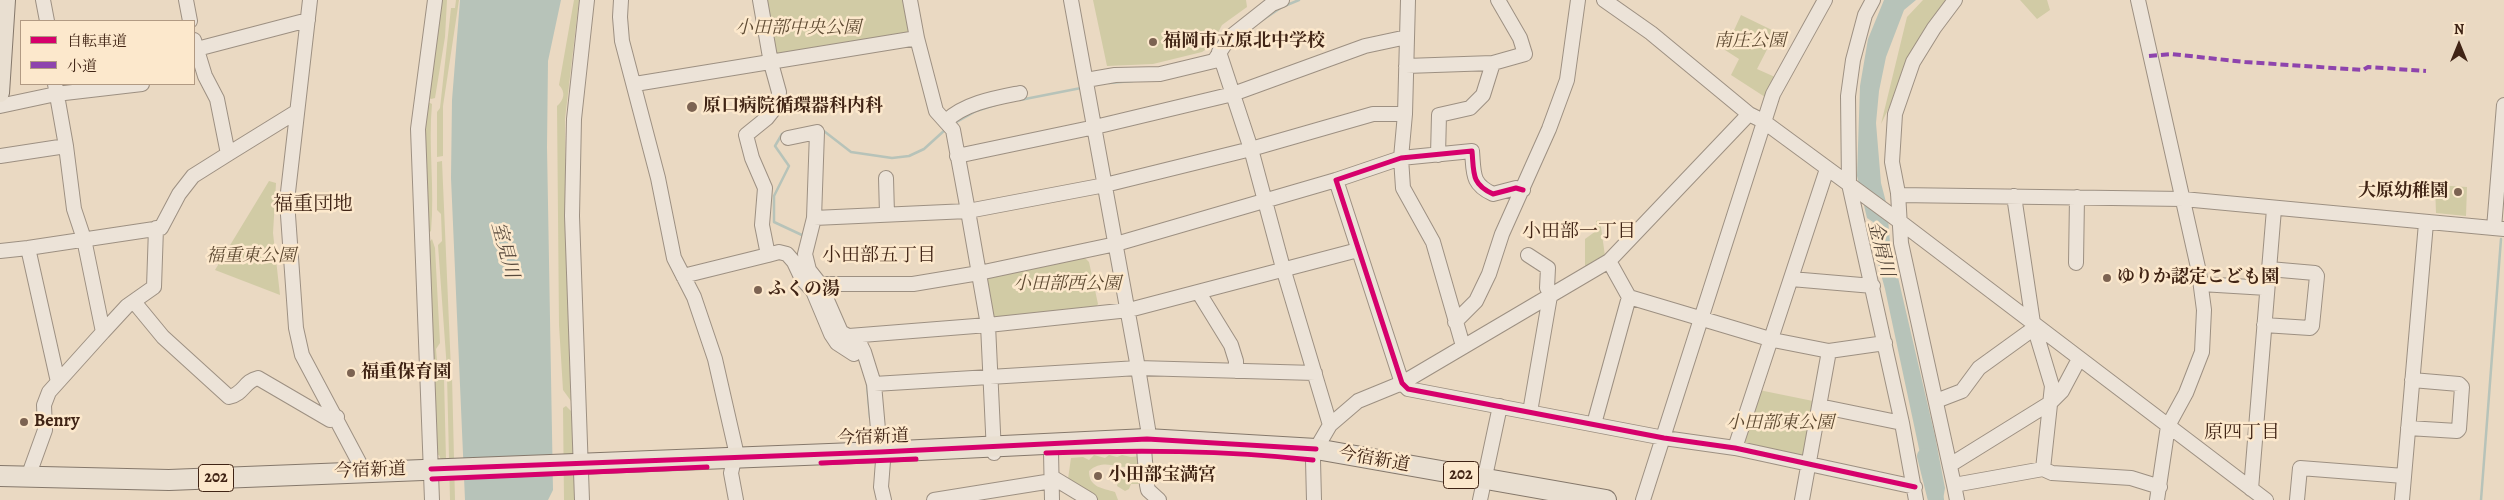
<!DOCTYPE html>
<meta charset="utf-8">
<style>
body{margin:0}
#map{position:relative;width:2504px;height:500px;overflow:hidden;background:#ead9c2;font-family:Alegreya,"Noto Serif JP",serif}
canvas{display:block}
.legend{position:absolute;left:20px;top:20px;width:175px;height:65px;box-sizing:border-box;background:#fce8cc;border:1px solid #b19a83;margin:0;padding:6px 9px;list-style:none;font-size:15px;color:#402415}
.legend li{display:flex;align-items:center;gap:10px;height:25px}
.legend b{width:25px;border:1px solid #b19a83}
.north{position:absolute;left:2434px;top:20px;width:50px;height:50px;-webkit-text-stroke:4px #fce8cc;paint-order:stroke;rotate:0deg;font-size:14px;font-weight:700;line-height:20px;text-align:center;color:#402415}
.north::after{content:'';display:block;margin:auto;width:18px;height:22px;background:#402415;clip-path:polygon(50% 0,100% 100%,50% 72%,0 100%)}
</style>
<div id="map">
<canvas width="2504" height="500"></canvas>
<ul class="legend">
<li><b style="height:6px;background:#d6006c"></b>自転車道</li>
<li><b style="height:6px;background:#8e44ad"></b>小道</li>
</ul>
<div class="north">N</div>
</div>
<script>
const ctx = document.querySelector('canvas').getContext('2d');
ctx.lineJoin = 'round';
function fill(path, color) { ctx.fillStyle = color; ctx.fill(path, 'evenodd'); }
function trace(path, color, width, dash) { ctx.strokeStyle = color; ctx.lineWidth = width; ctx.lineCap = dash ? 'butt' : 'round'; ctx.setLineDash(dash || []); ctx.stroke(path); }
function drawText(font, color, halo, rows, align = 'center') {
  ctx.font = font + ' Alegreya,"Noto Serif JP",serif'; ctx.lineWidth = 5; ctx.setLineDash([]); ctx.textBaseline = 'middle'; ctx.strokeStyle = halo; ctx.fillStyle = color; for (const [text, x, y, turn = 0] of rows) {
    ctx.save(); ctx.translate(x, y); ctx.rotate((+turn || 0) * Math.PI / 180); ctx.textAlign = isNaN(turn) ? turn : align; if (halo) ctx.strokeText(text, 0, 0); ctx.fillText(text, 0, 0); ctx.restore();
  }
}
fill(new Path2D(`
 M438 0H447L445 37 435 98 431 99 425 95Z
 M456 0H459L443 106V156L437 157V112L440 108 451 8H455Z
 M574 0H579L565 119 566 245 571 401 563 390 559 325 557 106C564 100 566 92 559 85Z
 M761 0H910L917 38 771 63Z
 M1093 0H1246L1247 7 1222 25 1211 46 1202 52 1153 64 1107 66Z
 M1923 0H1949L1928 28 1881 124 1907 17Z
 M2020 0H2047L2050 10 2037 19Z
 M1741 15 1776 32 1757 69 1775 77 1765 97 1731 75 1739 59 1725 50Z
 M424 100 432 104C428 146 435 189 431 231L424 237Z
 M442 161 451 370H447L438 245 442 241 441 214 437 210V162Z
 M269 181 276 183 273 233 280 295 215 270Z
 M2435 185 2467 187 2466 216 2436 213Z
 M1600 220 1605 256 1585 267V239L1596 231V221Z
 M432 239 435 248 440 343 436 349 438 373 444 378 446 460H441L439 455 434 454 425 247Z
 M1083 256 1089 262 1098 304 1095 308 995 320 990 317 986 275Z
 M447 375 452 376 455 500H450Z
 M1759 390 1813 401 1804 459 1741 446Z
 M566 406 573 413 576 500H564L563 408Z
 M1094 455 1105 458 1109 455 1117 457 1122 455 1131 457 1140 456 1143 484H1131L1129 489 1125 491 1117 486 1119 476 1127 475 1130 479 1132 467C1117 469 1104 458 1089 471 1089 488 1103 488 1115 492L1118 500H1095L1068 479 1071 458 1083 457 1089 460Z`), '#d1cba5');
fill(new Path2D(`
 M460 0H561L548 61 547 147 553 490 548 500H465L451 178 452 100Z
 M1884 0H1916L1904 10 1886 57 1879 91 1876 123 1881 183 1887 206 1890 243 1935 436 1945 488 1943 500H1936L1935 482 1924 472 1885 289 1870 234 1873 222 1867 218 1857 176 1860 86 1868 39Z`), '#b7c3b9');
trace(new Path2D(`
 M1261 21 1282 7 1299 0
 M1109 83 1133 81
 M1020 100 1081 88
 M953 124 976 111 995 105
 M820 128 851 152 892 158 909 156 924 149 946 129
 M785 133 782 134 775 146 789 166 774 196V222L804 236
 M867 384 870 418
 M2481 500 2501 239`), '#b7c3b9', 2.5);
trace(new Path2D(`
 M1925 456 1936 500`), '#b7c3b9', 16);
const minor = new Path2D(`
 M43 0 47 21
 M186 0 190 21
 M310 0 287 201 296 328 302 355 360 464 362 471
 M621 0 620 17 622 41 658 178 674 258 694 297 715 359 736 451 731 473 736 500
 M910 0 917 38 936 111 953 130 968 211 988 325 994 453
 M1071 0 1138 368 1148 429 1144 449 1147 485 1148 490 1159 500
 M1408 0 1405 114 1401 158 1403 188 1433 242 1463 346
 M1604 0 1651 33 1749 114 1763 121 1899 221 2266 500
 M1873 0 1865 15 1853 60 1848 96 1849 184 1902 423 1916 500
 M2138 0 2199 272 2204 310 2202 352 2186 393 2168 426 2157 500
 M194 40 205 76 217 99 228 154 296 112
 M197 49 308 20
 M1219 52 1251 149 1283 268 1330 425
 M1406 66 1493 63
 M1086 80 1115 75 1160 74 1214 61 1229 38 1272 4 1282 0
 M635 84 917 38
 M0 106 56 94 142 84
 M946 121C965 103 995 98 1020 93
 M788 138 817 132 814 218 805 254 809 270 820 284H913L979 273 1116 244 1336 180
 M66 146 74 209 84 239 103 332 127 306 154 287 156 228
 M1438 155 1439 115 1470 108 1483 95 1493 63 1525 54 1520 38 1498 0
 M0 156 66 146 55 84
 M957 156 1095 127 1233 94 1365 46 1407 37
 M886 178 887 214
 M1523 190 1516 188 1493 194C1471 184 1474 173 1472 151L1401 158 1336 180 1402 383 1408 389 1664 438 1735 448 1915 487
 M1898 195 2183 199 2504 229
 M2014 196 2033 323 2052 386 2043 469
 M814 218 968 211 1105 185 1251 149 1373 114H1405
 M2494 228 2504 105
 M28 248 58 382
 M0 251 28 248 161 228 179 194 193 176 228 154
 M768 255 779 252 787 254 794 262 802 279 813 291 831 334 837 343 854 354
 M1528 255 1548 268 1547 288 1552 295
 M1609 261 1629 297 1773 340 1829 351 1885 343
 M2076 263 2077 197
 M683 276 768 255 762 225 765 188 752 158 746 135 767 118 778 104 779 92 771 63 760 0
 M1791 279 1873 286
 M820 284 841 332 859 342 864 352 874 384 880 452
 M2201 284 2267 288
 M1199 293 1231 345 1236 361V371
 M135 303 163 337 229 397C244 394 244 381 258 378L330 420 337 417
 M1455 322 1476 301 1489 274 1502 234 1549 129 1567 80 1578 0
 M2264 325 2310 328 2312 326 2317 276 2315 273 2269 269
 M849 336 988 325 1129 310 1358 250
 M874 384 1138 368 1315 373
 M1936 401 1962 391 1979 368 2033 329V323
 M1819 406 1902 423
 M1530 412 1550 296
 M1594 424 1629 297
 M2408 428 2457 431 2459 429 2462 387 2459 384 2412 380
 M1735 448 1827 169
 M1051 452 1052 500
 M883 461 881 487 884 500
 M1950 465 2050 403 2062 391 2079 359
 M28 477 45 430 44 405 49 392 103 332
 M1052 477 1090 500
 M1954 485 1901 243 1898 193 1892 162 1895 114 1913 62 1934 28 1955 0
 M2251 489 2274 209
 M432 500 418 129 435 0
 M582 500 572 216 574 119 587 0
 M934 500 1052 481
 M1314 500 1313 460 1316 449 1330 425 1358 401 1402 383 1609 261 1749 114
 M1480 500 1500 406
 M1643 500 1773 94 1825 0
 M1802 500 1829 351
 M1957 500 1954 485 2043 469 2052 473 2131 478 2160 487
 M2297 500 2300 468 2404 476
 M2402 500 2426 223`);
const major = new Path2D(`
 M0 93 6 0`);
const highway = new Path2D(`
 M0 476 169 480 880 452 1147 439 1316 449 1606 500`);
trace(minor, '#9d9082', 16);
trace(major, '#85786b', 20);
trace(highway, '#85786b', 22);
trace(minor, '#ece3d8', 14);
trace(major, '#e9dfd1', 18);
trace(highway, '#e9dfd1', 20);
trace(new Path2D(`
 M2149 56 2171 54 2245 62 2363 70 2368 67 2426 71`), '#8e44ad', 4, [8, 4]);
trace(new Path2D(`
 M1523 190 1516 188 1493 194C1471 184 1474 173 1472 151L1401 158 1336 180 1402 383 1408 389 1664 438 1735 448 1915 487
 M1046 453C1137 450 1222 450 1313 460
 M821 463 916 459
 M431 469 880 452 1147 439 1316 449
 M432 479 707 467`), '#d6006c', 5);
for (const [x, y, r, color] of [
 [1153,42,5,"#7c6352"],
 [692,107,6,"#7c6352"],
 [2458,192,5,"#7c6352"],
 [2107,278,5,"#7c6352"],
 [758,290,5,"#7c6352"],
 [351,373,5,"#7c6352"],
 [24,422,5,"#7c6352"],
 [1098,476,5,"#7c6352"]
]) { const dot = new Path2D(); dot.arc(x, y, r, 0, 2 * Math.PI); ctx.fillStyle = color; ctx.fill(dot); trace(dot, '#fce8cc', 2); }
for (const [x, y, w] of [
 [1461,475,35],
 [216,478,35]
]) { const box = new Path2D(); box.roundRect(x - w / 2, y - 13.5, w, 27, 4); ctx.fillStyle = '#fce8cc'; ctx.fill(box); trace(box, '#402415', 1); }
drawText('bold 16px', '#402415', null, [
 ["202",1461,475],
 ["202",216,478]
]);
drawText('italic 18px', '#5f4b33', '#fce8cc', [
 ["小田部中央公園",798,29],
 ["南庄公園",1750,42],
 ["福重東公園",251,257],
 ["小田部西公園",1067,285],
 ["小田部東公園",1780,424]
]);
drawText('bold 18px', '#402415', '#fce8cc', [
 ["福岡市立原北中学校",1163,42],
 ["原口病院循環器科内科",703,107],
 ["大原幼稚園",2448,192,"right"],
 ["ゆりか認定こども園",2117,278],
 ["ふくの湯",768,290],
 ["福重保育園",361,373],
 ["Benry",34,422],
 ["小田部宝満宮",1108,476]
], 'left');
drawText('18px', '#402415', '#fce8cc', [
 ["今宿新道",873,438,-2],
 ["今宿新道",1374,460,10],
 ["今宿新道",370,471,-2]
]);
drawText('19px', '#402415', '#fce8cc', [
 ["小田部一丁目",1579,232],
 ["小田部五丁目",879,256],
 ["原四丁目",2242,433]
]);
drawText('italic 19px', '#584a3d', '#fce8cc', [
 ["金屑川",1880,249,76],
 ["室見川",504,250,75]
]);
drawText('20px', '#402415', '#fce8cc', [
 ["福重団地",313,205]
]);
</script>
